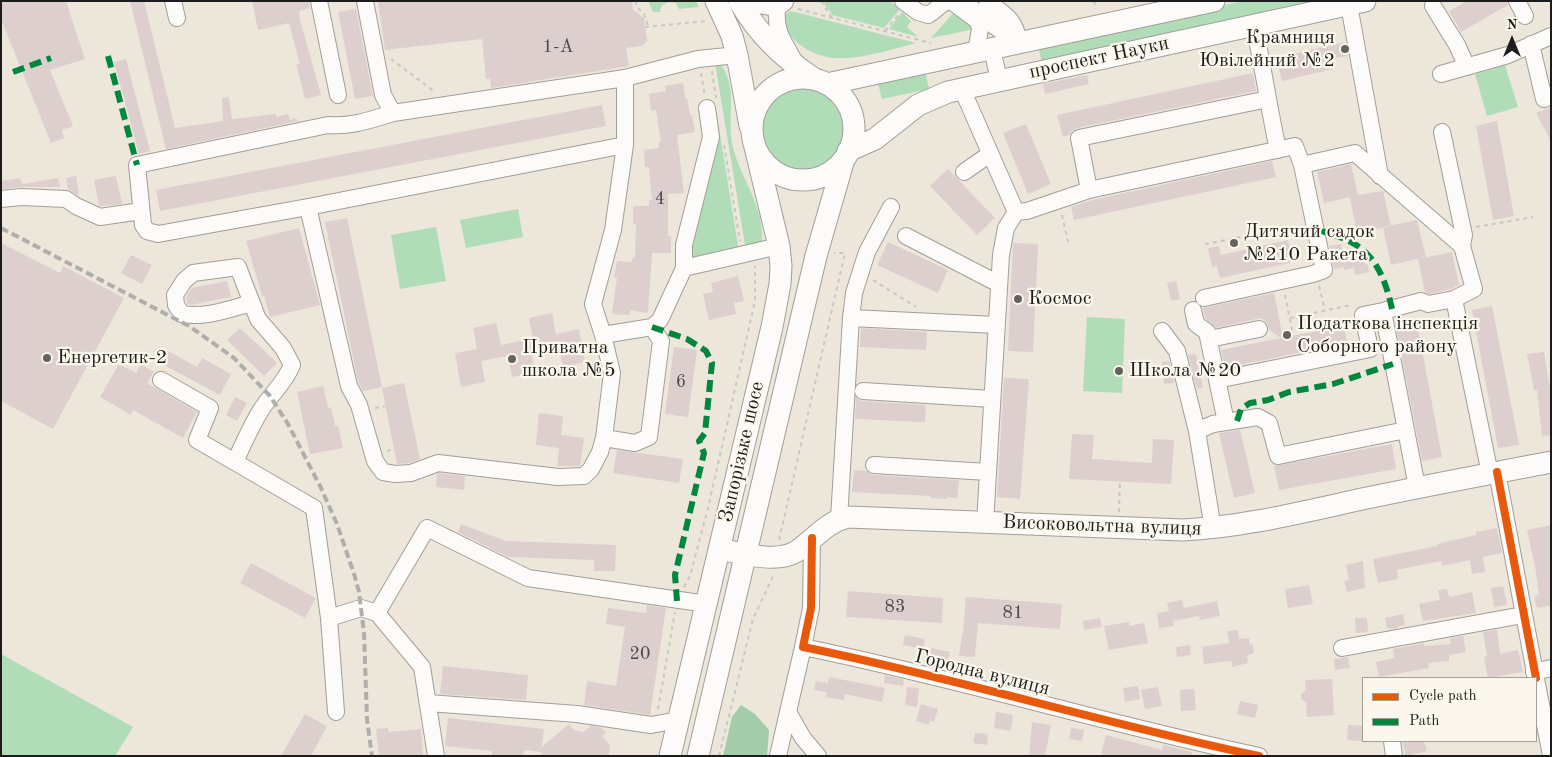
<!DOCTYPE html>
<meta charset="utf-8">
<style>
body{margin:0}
#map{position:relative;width:1552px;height:757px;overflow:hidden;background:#ede6da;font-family:"Old Standard TT",serif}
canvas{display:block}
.frame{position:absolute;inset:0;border:2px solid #1c1c1c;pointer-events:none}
.legend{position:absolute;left:1362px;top:677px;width:175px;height:65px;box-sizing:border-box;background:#fbf7ec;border:1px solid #a29f99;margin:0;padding:6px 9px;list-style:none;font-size:15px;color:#1c1c1c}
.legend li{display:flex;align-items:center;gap:10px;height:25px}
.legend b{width:25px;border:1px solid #a29f99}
.north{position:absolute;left:1487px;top:15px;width:50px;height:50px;-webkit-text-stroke:4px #fbf7ec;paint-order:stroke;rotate:0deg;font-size:14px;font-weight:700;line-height:20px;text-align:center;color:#1c1c1c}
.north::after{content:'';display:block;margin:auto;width:18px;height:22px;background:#1c1c1c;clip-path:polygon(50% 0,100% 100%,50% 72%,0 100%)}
</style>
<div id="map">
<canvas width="1552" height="757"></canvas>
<div class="frame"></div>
<ul class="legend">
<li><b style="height:6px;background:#e8590c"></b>Cycle path</li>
<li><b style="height:6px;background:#00873e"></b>Path</li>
</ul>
<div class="north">N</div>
</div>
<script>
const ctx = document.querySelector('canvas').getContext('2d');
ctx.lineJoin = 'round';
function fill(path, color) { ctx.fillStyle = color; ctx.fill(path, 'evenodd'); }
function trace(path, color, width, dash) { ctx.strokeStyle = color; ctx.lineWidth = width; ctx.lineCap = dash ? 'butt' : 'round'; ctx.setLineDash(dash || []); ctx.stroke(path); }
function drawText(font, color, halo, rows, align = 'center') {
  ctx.font = font + ' "Old Standard TT",serif'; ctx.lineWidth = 4.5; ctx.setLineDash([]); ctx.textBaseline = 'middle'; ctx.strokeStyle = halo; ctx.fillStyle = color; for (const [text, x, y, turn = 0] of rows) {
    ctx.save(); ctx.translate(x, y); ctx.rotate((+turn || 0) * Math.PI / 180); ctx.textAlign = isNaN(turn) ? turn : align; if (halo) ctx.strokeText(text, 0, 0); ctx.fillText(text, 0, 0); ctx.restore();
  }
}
fill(new Path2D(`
 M648 1H696L699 7 679 9 676 3 669 2 662 5 660 12H653Z
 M822 1H890L900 9 884 28 832 15Z
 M1243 1H1334L1042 63 1038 46Z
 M956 10 975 29 931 38Z
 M791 11 916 43C892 49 860 60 836 58 815 57 785 42 785 19 785 14 786 13 791 11Z
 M902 12 911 21 907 27 918 37 889 29Z
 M715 63 721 65C739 89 726 120 733 147 740 177 761 201 762 234 762 235 762 241 762 242 761 247 750 249 746 251Z
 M1505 65 1518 107 1487 116 1475 74Z
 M925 70 929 89 882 99 877 80Z
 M758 129a44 44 0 1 1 88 0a44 44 0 1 1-88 0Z
 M715 103 739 252 694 258 690 255 709 104Z
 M518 209 523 237 466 248 460 220Z
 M436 227 446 281 400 289 391 235Z
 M1087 317 1125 319 1122 393 1083 391Z
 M1 654 133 727 115 756H1Z`), '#b0ddb7');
fill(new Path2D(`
 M741 705 755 714 769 730 767 756H723L732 717Z`), '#a3ccaa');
fill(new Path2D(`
 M1 1H66L85 59 50 70 73 126 62 130 64 138 51 143 1 19Z
 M130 1H144L175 128 223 121 222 98 229 97 232 119 276 114V117L288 114 290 120 296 118 298 121 166 149Z
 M252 1H309L310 8 299 11 300 20 321 95 305 99 296 64H300L289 23 258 30Z
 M378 1H632L633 10 644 18 647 41 642 46 626 48 629 66 491 88 490 79H486L482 39 385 50Z
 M1467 1H1507L1508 5 1461 32 1449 11Z
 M356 9 373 96 355 99 338 12Z
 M1345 42 1348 56 1331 59 1333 69 1282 81 1276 58Z
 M126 59 150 151 139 154 114 62Z
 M1253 73 1256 91 1077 128 1072 131 1069 135 1063 137 1057 115Z
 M1087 75 1089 84 1045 94 1043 84Z
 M683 83 685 98H687L690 115H692L695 132 677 135 684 193 668 194V236H671V253H652L648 313 630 310V315L612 314 617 278H614L617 261 632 262 633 257H635L636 224H633V206H649V200H652L649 167H645L644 150 659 148V142H661L656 110 651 111 649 94 666 91 665 86Z
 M602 105 606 126 160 211 156 190Z
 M1551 107V141L1536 113Z
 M1497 121 1514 216 1493 220 1476 126Z
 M1026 124 1051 184 1028 194 1003 133Z
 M1272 161 1276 177 1074 220 1071 207 1092 200Z
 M1351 164 1358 195 1383 191 1391 226 1357 233 1350 197 1324 203 1317 172Z
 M948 169 995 218 977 235 930 186Z
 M76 176 79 196 68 189 66 178Z
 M116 176 122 204 99 206 94 180Z
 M20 178 22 184 58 178 60 187H20L1 189V181Z
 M347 218 382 387 363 391 358 382 325 222Z
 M1417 220 1426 257 1391 265 1383 227Z
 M299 228 320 305 270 317 264 296H262L246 241Z
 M1288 240 1290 251H1287L1290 263 1220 278 1217 266 1212 267 1208 248 1219 246 1221 255Z
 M888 242 948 270 938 293 877 265Z
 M1 243 60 273 63 266 124 298 53 429 1 401Z
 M1013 243 1038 244 1033 352 1008 351Z
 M1341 244 1343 256 1363 252 1365 264 1368 265 1369 272 1355 275 1354 268 1344 270V267L1334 269 1329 246Z
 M1452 252 1459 285 1451 289 1429 294 1425 292 1418 259Z
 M131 255 152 265 142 284 121 273Z
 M738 276 744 301 734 303 736 314 709 320 703 294 713 292 711 283Z
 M227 281 231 297 191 305 187 303 186 297 192 288Z
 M1176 281 1180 299 1171 301 1167 283Z
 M1274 293 1283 338 1344 325 1347 343 1225 368 1221 350 1281 338 1269 330 1267 323 1261 318 1215 328 1205 318 1203 308Z
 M1492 306 1519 445 1498 448 1472 310Z
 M552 313 556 334 579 329 585 362 563 367 558 346 531 351 535 372 512 377 508 356 481 361 485 382 461 387 455 353 477 349 473 328 496 323 501 345 533 338 529 318Z
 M1416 318 1442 457 1422 461 1395 322Z
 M240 328 277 363 264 376 227 340Z
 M861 328 927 332 926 350 860 347Z
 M674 347 697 350 688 417 665 414Z
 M168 351 197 367 202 358 231 374 220 395 162 364Z
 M1544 352 1550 389 1551 435 1542 436 1537 390H1534L1527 354Z
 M1196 354 1203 387 1197 389 1188 355Z
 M1169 361 1174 383 1164 384 1162 362Z
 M119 364 136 373 141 364 154 372 147 383 197 412 183 438 133 410 131 415 100 397Z
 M1004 378 1029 379 1020 499 997 497Z
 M404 383 420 459 409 463 397 464 382 388Z
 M323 386 328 408 331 407 335 426 338 425 343 448 310 454 297 392Z
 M235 397 247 403 237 421 226 415Z
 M856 398 862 401 926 405 925 422 855 419Z
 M539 413 563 416 561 435 584 438 580 466H557L559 448 536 445Z
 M1240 430 1255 493 1234 498 1219 433Z
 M1072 434 1094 435 1092 459 1152 463 1153 439 1174 440 1171 484 1069 479Z
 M1392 444 1396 469 1279 490 1274 466Z
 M617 450 683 459 679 483 613 473Z
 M854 470 866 471 873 475 959 480 957 498 947 497V499L931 498V496L852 492Z
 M439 473 465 476 464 490 436 487 437 474Z
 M461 524 506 541 616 545 615 571H594V560L508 557 458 532Z
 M1551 525V606L1537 608 1534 596 1539 595 1535 566 1527 530Z
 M1497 528 1502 553 1483 557 1485 572 1472 574 1470 560 1442 566 1441 561 1397 570 1398 579 1378 583 1373 559 1437 546V544L1476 535V532Z
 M1363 561 1365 588 1347 592 1344 581 1349 580 1346 565Z
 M251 563 316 598 305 618 240 583Z
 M1309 585 1313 604 1288 608 1285 589Z
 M1503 586 1507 605 1494 607 1491 588Z
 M1447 589 1449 597 1472 592 1476 613 1423 621 1419 604 1440 600 1438 590Z
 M848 591 943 598 942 623 846 617Z
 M966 597 1062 604 1060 629 978 623 975 657 959 656 962 633 963 634Z
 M1182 600 1184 608 1217 601 1220 616 1200 620 1199 616 1173 621 1174 626 1159 628 1157 613 1169 611 1167 603Z
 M647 605 666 608 650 715 584 705 587 681 616 686 625 627 606 624 608 608 646 613Z
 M1403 614 1405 625 1398 626V628L1389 629 1387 628 1385 618Z
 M1100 618 1102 627 1084 630 1083 621Z
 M1355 618H1367L1368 632 1356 633Z
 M1129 622 1130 626 1144 623 1148 643 1109 650 1104 626Z
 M1238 630 1239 639 1249 638 1250 645 1253 644 1254 653 1247 655 1248 663 1232 667V661L1204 664 1202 647 1229 643 1227 631Z
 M1497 630 1500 654 1518 650 1523 672 1488 678 1484 657 1487 656 1483 632Z
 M905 635 925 639 923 649 903 645Z
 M1463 636 1466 652 1449 655V661L1428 663 1429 668 1379 677 1376 662 1394 658 1393 649 1424 643V646L1451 644 1450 638Z
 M1190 645 1191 655 1177 657 1176 647Z
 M931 648 950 652 947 664 929 659Z
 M1348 657 1350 668 1335 670 1334 659Z
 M443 666 528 675 526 700 440 694Z
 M885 675 904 680 903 686 884 683Z
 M829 677 885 688 882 702 845 694 844 700 826 697 827 692 814 690 816 681 828 683Z
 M1332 679 1334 715 1307 717 1306 702 1301 699V694L1306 690 1305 680Z
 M1138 686 1140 699 1125 702 1123 688Z
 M907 687 919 688 917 707 905 705Z
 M1158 687 1162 706 1145 709 1141 690Z
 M1194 689 1196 710 1181 711 1180 690Z
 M1240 701 1258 705 1255 718 1237 714Z
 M921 704 938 709 934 722 930 721 929 725 916 721Z
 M996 712 1013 715 1011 731 994 728Z
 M305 714 327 726 311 756H281Z
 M448 718 544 729 541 752 524 750 523 756H492V751L445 746Z
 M1032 722 1051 725 1045 756H1029Z
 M569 724 574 730 584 732 591 726 602 728 606 733 602 736 610 745 609 756H541L542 747Z
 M1348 725 1363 726 1362 741 1347 740Z
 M388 728 389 732 421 729 423 755 379 756 376 729Z
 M1071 728 1084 730 1082 741 1069 739Z
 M975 733 988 734 987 745 973 743Z
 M1106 735 1162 750 1163 745 1173 747 1192 752 1191 756H1108L1101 754Z
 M1402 741H1424L1427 751 1406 756Z`), '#decfcf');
const minor = new Path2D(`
 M173 1 177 18
 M319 1 338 95
 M365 1 383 95 393 113
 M747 1 759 5 777 8 785 2
 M903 1 918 12 928 15C936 11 940 3 949 1
 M951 1 978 21 980 29 976 52
 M963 1 994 26 1019 43
 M987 1C1005 15 1015 18 1019 43
 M1517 1 1525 16
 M1349 5 1380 176
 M1433 6 1457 45 1467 67
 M777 8C775 33 783 39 794 61
 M1254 25C1263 67 1269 108 1278 150
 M1531 44 1544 99 1551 95
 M992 49 999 80
 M1441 74 1508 55 1551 36
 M625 78V145L308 207 158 234 147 231 143 225 137 165 328 125C351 127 370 120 393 113L625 78 698 59 737 55
 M962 89 1016 212 1006 228 1001 255 985 523
 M1442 132 1464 235 1462 246
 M625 145 613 230 593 304 603 335 652 327 660 320 684 268 779 246
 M964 172 990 154
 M1089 190 1079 138 1268 99
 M1 199 21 197 66 199 76 206 100 217 141 211
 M308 207 349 386 359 405 375 461 383 472 395 474 411 473 438 463 558 477 584 476 591 469 600 452 604 438 612 373 603 335
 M1016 212 1027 211 1089 190 1295 146 1302 165 1355 153 1462 246 1474 289 1454 299 1490 474
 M906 236 999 284
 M684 268V245L711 137 707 108
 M1204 298 1313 274 1324 270 1302 165
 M1193 310 1196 324 1207 332 1226 422
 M851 318 996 325
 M1162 331 1177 351 1197 431
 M1209 339 1259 329
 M161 380 210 408 197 440 314 508 329 618
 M1217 380 1370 349 1363 315 1383 311
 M863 391 992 399
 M604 438 635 443 649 437 661 341 652 327
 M235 462C243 444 251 426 261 410 271 394 285 383 292 365L283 348 258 319 238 267 193 273 184 281 175 295 176 305 182 314C207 318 229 309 252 303
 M874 465 988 472
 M1497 472 1536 678
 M1417 487 1383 311 1421 301 1428 304 1454 299
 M839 519 851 318 854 293 867 252 891 207
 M1213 529 1197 431 1213 424 1258 417 1269 423 1278 456 1406 430
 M812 538 811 608 803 647C956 678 1106 724 1259 756
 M803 647 788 712 803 738 818 756
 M1342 648 1523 615
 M1534 672 1551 668
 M1536 679 1551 755
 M428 703 577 714 651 725 678 720
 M336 712 329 618 361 608 377 613
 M1392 741 1394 756
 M436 756 422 667 377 613 427 528 528 578 707 604
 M778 756 788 712`);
const major = new Path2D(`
 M716 1 732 36 737 55 750 126
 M739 1C758 34 782 57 813 78
 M752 129a51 51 0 1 1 102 0a51 51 0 1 1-102 0Z
 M827 84 1214 1
 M848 151 875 139 918 105 948 92 1365 1
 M720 549C740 553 778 564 797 551 815 539 826 522 848 517L1183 530C1245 527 1306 511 1367 498 1428 485 1489 474 1551 462
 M670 756 772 327 780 284 781 266 779 246 755 147
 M698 756 816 256 844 159`);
trace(minor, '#a29e97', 18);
trace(major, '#a29e97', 23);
trace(new Path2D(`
 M636 1V6L644 14 648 26
 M821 1 833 20
 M1094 1 1096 9
 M798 9 931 43
 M645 27 708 21
 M885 31 898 15
 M391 59 435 92
 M712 71 716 98
 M701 73 705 96
 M724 145 740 241
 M1062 215 1068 242
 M1476 227 1533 217
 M1205 244 1284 229H1302
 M873 280 916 307
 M1319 286 1325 310
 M1285 295 1292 330 1351 318
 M1290 318 1351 305
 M375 408 385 406
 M387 451 394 449
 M1119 512 1120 481
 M779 540 845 253H834
 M684 587 690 576 708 508 755 301V266
 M658 709 675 612
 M719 756 753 619 774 574`), '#c8c7c4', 2, [4, 4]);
trace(minor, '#fcfbf9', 16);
trace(major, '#fcfbf9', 21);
trace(new Path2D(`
 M1 228 189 326 234 358 270 396 288 424 321 488 337 524 355 577 359 592 364 633 367 719 372 756`), '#afaeac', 4, [8, 4]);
trace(new Path2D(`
 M108 56 137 165
 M13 72 51 58
 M1315 229C1330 234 1347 238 1359 247 1379 261 1387 286 1392 309
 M652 327 687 339 706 351 712 363 705 433 699 441 704 453 675 575 677 601
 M1237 421 1241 409 1250 403 1268 400 1289 392 1333 384 1393 364`), '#00873e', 6, [12, 6]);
trace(new Path2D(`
 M1497 472 1536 678
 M812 538 811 608 803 647C956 678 1106 724 1259 756`), '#e8590c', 8);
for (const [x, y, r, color] of [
 [1345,49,5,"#65635e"],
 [1234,243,5,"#65635e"],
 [1018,299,5,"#65635e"],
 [1287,335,5,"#65635e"],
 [47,358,5,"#65635e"],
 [512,359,5,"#65635e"],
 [1119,371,5,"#65635e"]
]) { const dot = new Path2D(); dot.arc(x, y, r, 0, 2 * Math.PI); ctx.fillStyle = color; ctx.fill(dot); trace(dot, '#fbf7ec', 2); }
drawText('18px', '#4c4949', null, [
 ["1-А",558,47],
 ["4",660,199],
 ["6",681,382],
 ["83",895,607],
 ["81",1013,613],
 ["20",640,654]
]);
drawText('20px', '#1c1c1c', '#fbf7ec', [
 ["Крамниця",1335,38,"right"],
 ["Ювілейний №2",1335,61,"right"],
 ["Дитячий садок",1244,232],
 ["№210 Ракета",1244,255],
 ["Космос",1028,299],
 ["Податкова інспекція",1297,324],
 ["Соборного району",1297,347],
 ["Приватна",522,348],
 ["школа №5",522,371],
 ["Енергетик-2",57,358],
 ["Школа №20",1129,371]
], 'left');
drawText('20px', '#1c1c1c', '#fbf7ec', [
 ["проспект Науки",1099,58,-12],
 ["Запорізьке шосе",742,452,-77],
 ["Високовольтна вулиця",1102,526,2],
 ["Городна вулиця",982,673,14]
]);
</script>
